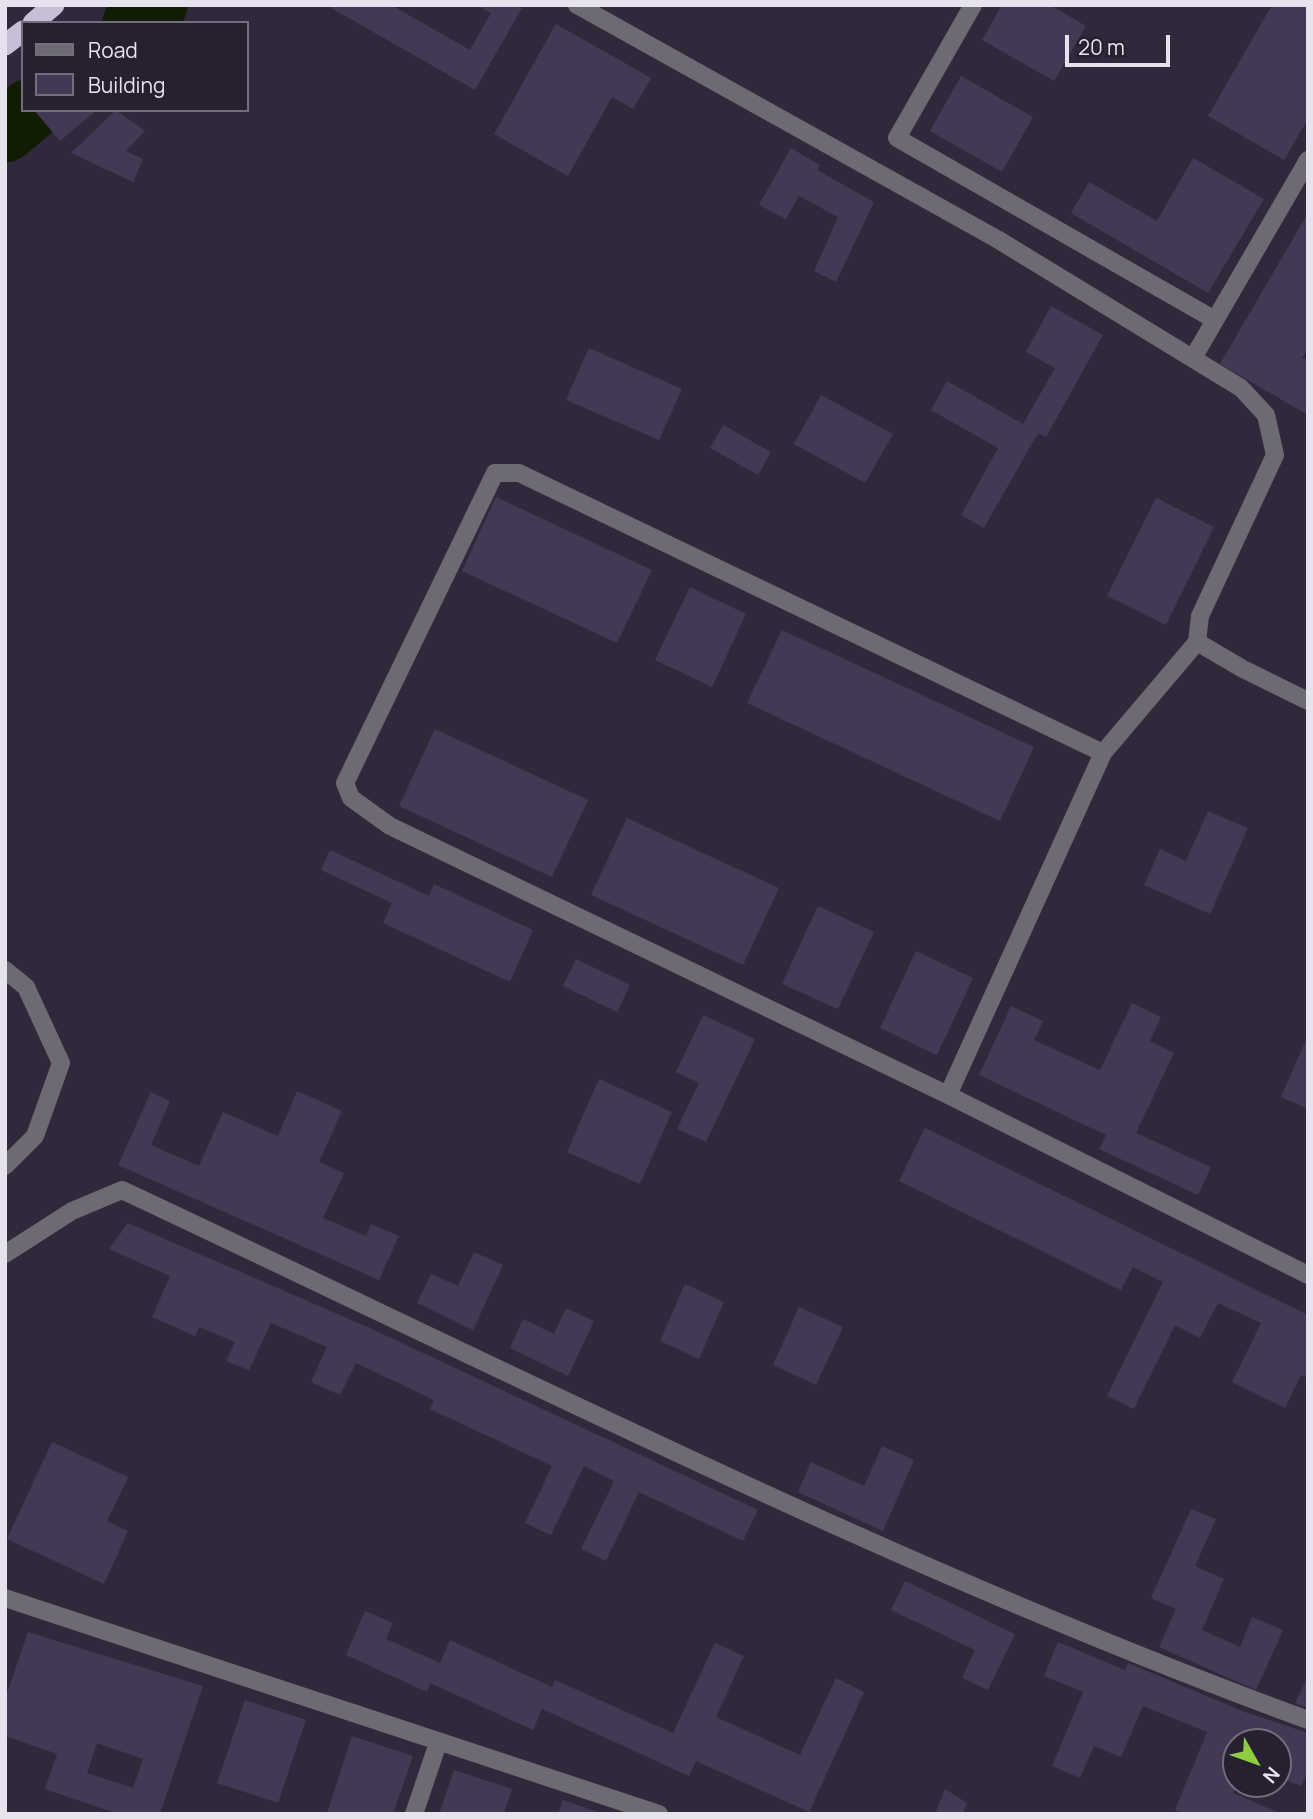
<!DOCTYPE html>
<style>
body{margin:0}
#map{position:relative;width:1313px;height:1819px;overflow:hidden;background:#30293b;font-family:Manrope,sans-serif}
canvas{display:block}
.frame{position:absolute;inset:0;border:7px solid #e6e2ee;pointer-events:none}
.legend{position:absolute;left:21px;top:21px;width:228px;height:91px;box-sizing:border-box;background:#262031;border:2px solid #736e7d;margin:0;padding:9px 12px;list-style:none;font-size:21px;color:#e6e2ee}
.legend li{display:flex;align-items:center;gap:14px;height:35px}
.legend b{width:35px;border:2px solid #736e7d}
.north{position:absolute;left:1222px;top:1728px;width:70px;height:70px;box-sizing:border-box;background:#262031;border:2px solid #736e7d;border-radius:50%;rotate:130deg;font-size:19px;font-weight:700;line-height:28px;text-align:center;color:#e6e2ee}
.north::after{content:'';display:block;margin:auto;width:24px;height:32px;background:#8ecd42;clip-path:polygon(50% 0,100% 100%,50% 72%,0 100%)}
.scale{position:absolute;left:1065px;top:35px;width:105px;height:32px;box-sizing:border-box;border:4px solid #e6e2ee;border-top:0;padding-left:9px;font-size:21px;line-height:24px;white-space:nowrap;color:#e6e2ee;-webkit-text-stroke:5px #262031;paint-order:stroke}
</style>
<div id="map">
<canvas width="1313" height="1819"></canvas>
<div class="frame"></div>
<ul class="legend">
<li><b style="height:9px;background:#6e6a74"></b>Road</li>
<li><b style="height:19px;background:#443955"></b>Building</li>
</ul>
<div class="north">N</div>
<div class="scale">20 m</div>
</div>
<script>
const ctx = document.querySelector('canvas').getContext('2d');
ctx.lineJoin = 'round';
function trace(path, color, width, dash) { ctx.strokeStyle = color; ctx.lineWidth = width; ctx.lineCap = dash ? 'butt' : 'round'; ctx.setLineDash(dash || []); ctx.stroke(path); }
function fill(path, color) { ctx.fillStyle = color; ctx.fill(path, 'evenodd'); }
trace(new Path2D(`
 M134 23 156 5
 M5 131 30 110`), '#101c03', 63);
fill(new Path2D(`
 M326 5H391L470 50 491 13 477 5H517L522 8 475 90Z
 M1002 5H1050L1086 26 1054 81 982 40Z
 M1272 5H1308V119L1284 160 1208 116Z
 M556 24 651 78 633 109 612 97 568 176 494 134Z
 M961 76 1033 117 1002 172 930 131Z
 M34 110H97L60 141Z
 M116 110 145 131 126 151 143 159 133 182 71 153Z
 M791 148 820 165 817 170 874 202 836 282 814 271 838 217 799 196 786 219 759 205Z
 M1193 158 1264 199 1208 293 1071 213 1089 182 1157 221Z
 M1308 213V348L1302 358 1308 361V415L1220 364Z
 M1051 306 1103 335 1046 437 1038 433 984 528 961 515 998 448 931 410 947 381 1023 424 1055 368 1026 352Z
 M589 348 682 389 659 440 566 400Z
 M821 395 893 434 865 483 794 444Z
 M723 425 771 452 758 475 710 448Z
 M496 497 652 570 617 643 462 571Z
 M1156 498 1214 527 1166 625 1107 596Z
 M690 587 746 614 712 687 655 660Z
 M782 630 1034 747 1000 821 747 703Z
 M435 729 588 800 552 877 399 806Z
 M1208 811 1248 828 1210 914 1144 885 1160 849 1186 861Z
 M627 818 779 888 743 965 591 895Z
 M330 850 429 896 434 884 533 930 510 982 383 923 392 903 321 870Z
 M818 906 874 932 838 1009 782 984Z
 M916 951 973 978 937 1055 880 1028Z
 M576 959 630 985 617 1012 563 986Z
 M1132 1003 1161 1017 1150 1041 1174 1053 1136 1133 1211 1167 1198 1195 1099 1149 1106 1135 979 1075 1011 1006 1043 1021 1034 1040 1100 1070Z
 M703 1015 755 1039 706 1142 677 1129 699 1083 676 1072Z
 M1308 1035V1109L1281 1097Z
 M599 1079 672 1112 640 1184 567 1152Z
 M297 1091 342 1111 319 1162 344 1173 323 1218 366 1236 371 1224 399 1236 379 1280 118 1165 151 1092 170 1101 151 1145 199 1166 223 1112 278 1136Z
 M925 1128 1308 1315V1378L1301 1375 1285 1408 1232 1382 1261 1323 1218 1303 1200 1338 1175 1325 1134 1409 1107 1396 1163 1282 1133 1267 1121 1290 899 1181Z
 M128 1223 372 1329 758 1510 743 1541 639 1492 606 1561 581 1549 614 1481 584 1466 551 1535 525 1523 552 1466 430 1409 434 1400 356 1363 340 1395 311 1382 327 1347 271 1323 249 1370 226 1361 235 1342 199 1327 195 1336 152 1317 170 1276 109 1249Z
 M474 1252 503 1265 473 1330 417 1303 431 1274 458 1286Z
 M685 1284 724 1302 699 1359 660 1341Z
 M799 1307 843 1327 816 1385 773 1365Z
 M566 1308 594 1321 568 1376 510 1348 523 1319 554 1334Z
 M52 1442 128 1477 107 1521 128 1531 104 1584 7 1539Z
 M882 1446 914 1460 883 1531 798 1492 811 1462 864 1486Z
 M1191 1509 1216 1519 1195 1566 1224 1579 1202 1630 1240 1647 1252 1617 1283 1630 1256 1690 1159 1647 1176 1609 1151 1598Z
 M905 1581 1015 1634 988 1690 962 1678 975 1650 891 1610Z
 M365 1611 393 1623 386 1639 440 1663 450 1640 552 1687 555 1680 673 1733 715 1643 744 1656 716 1717 800 1755 836 1678 864 1692 809 1812 696 1761 689 1776 542 1709 533 1730 430 1683 427 1692 346 1655Z
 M28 1632 203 1686 160 1814H118L45 1789 57 1754 5 1736V1699ZM97 1743 143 1759 133 1788 87 1773Z
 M1058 1642 1125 1670 1128 1663 1242 1711 1308 1733V1771L1301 1786 1278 1777V1742H1236V1785L1233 1793 1282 1814H1184L1175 1810 1207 1732 1143 1706 1121 1757 1094 1746 1080 1778 1052 1766 1083 1692 1044 1676Z
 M1308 1677V1708L1295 1703Z
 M245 1700 306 1720 278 1803 217 1783Z
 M352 1736 413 1756 393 1814 327 1813Z
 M454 1770 512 1789 504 1814H439Z
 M945 1789 967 1803 963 1814H935Z
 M563 1800 601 1813V1814H558Z`), '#443955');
trace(new Path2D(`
 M973 5 897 138 1215 320
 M1193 358 1308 160
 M5 970 26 987 61 1063 35 1136 5 1166`), '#6e6a74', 18);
trace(new Path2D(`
 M577 5 997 239 1241 388 1266 415 1275 455 1200 616 1197 642 1243 669 1308 701
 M1103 753 519 473H495L345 783 351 798 390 826 948 1095 1308 1275
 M948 1095 1103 753 1197 642
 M5 1254 72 1211 122 1190C514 1374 901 1571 1308 1720
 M5 1598 659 1814
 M414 1814 438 1743`), '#6e6a74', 18);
trace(new Path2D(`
 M33 23 54 5
 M5 45 23 31`), '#c7bfd6', 21);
</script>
